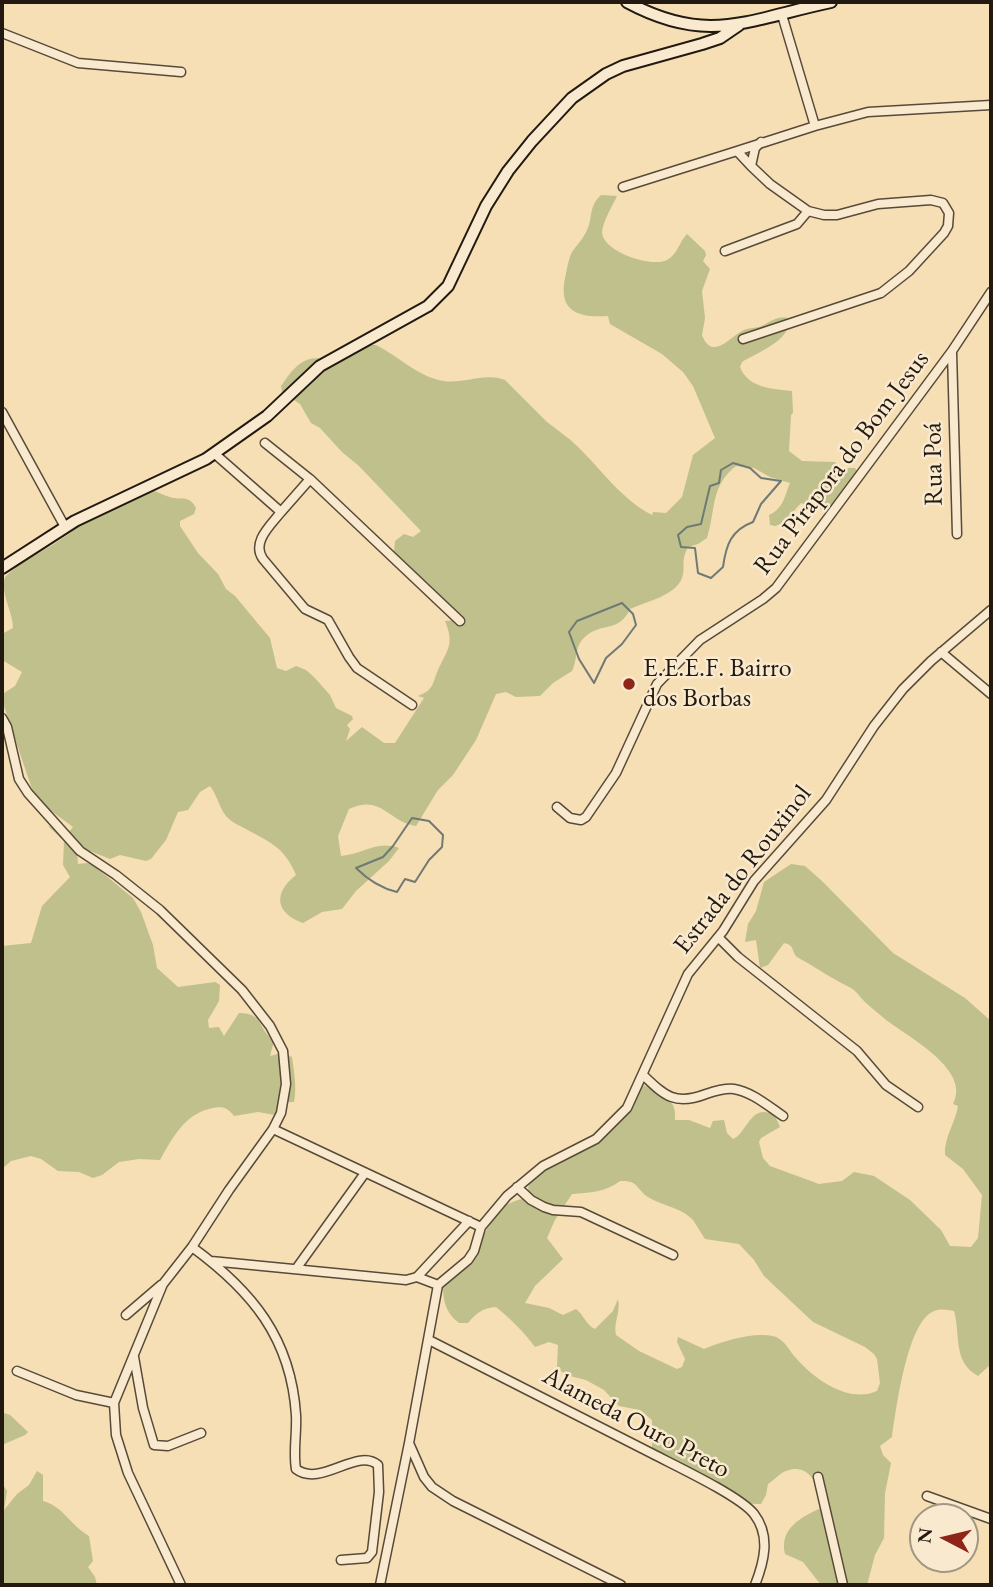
<!DOCTYPE html>
<meta charset="utf-8">
<style>
body{margin:0}
#map{position:relative;width:993px;height:1587px;overflow:hidden;background:#f6deb5;font-family:"EB Garamond",serif}
canvas{display:block}
.frame{position:absolute;inset:0;border:4px solid #221910;pointer-events:none}
.north{position:absolute;left:909px;top:1503px;width:70px;height:70px;box-sizing:border-box;background:#f9eacf;border:2px solid #a39683;border-radius:50%;rotate:277deg;font-size:19px;font-weight:700;line-height:28px;text-align:center;color:#221910}
.north::after{content:'';display:block;margin:auto;width:24px;height:32px;background:#8f2418;clip-path:polygon(50% 0,100% 100%,50% 72%,0 100%)}
</style>
<div id="map">
<canvas width="993" height="1587"></canvas>
<div class="frame"></div>
<div class="north">N</div>
</div>
<script>
const ctx = document.querySelector('canvas').getContext('2d');
ctx.lineJoin = 'round';
function fill(path, color) { ctx.fillStyle = color; ctx.fill(path, 'evenodd'); }
function trace(path, color, width, dash) { ctx.strokeStyle = color; ctx.lineWidth = width; ctx.lineCap = dash ? 'butt' : 'round'; ctx.setLineDash(dash || []); ctx.stroke(path); }
function drawText(font, color, halo, rows, align = 'center') {
  ctx.font = font + ' "EB Garamond",serif'; ctx.lineWidth = 5; ctx.setLineDash([]); ctx.textBaseline = 'middle'; ctx.strokeStyle = halo; ctx.fillStyle = color; for (const [text, x, y, turn = 0] of rows) {
    ctx.save(); ctx.translate(x, y); ctx.rotate((+turn || 0) * Math.PI / 180); ctx.textAlign = isNaN(turn) ? turn : align; if (halo) ctx.strokeText(text, 0, 0); ctx.fillText(text, 0, 0); ctx.restore();
  }
}
fill(new Path2D(`
 M601 195 617 196C612 207 603 221 602 232 602 252 653 268 667 260 678 254 679 242 687 234L705 251 706 255 703 261 710 269 702 291 705 318 702 335C712 361 729 338 742 331 747 328 754 328 759 327 770 323 777 314 790 319 790 341 758 352 742 362L740 367C748 388 772 389 792 391L793 413 791 415 789 451 802 461 835 462 841 468H855L860 475 829 512 801 503 783 523 775 526 770 525 769 515C784 508 784 497 790 483L770 477 754 468 736 466C710 486 716 510 707 538L698 544 688 547C680 562 686 568 682 578 675 596 645 602 630 609 618 635 599 620 582 640 575 648 577 661 572 671L553 683 540 696 516 697 506 692 496 694 476 740 453 775 438 790 416 826C388 822 382 794 349 809L338 836 341 856C364 854 376 840 399 848L389 861 356 891 342 909 322 912 303 923C275 913 273 893 296 875 284 846 269 842 244 828 238 825 230 821 226 816 219 807 217 795 210 786L200 792 188 810 178 812 166 840 151 859 146 861 120 855 110 859 90 851 77 853 78 864 87 863 93 865 133 898 141 912 153 945 157 968 178 987 215 982 220 985 219 1001 208 1020 209 1028 219 1027 224 1036 239 1013C264 1013 257 1028 274 1041L270 1056 281 1053 292 1057C294 1073 297 1086 294 1102H288L275 1115 258 1112 234 1116C227 1106 220 1106 209 1109 184 1115 172 1139 160 1160L139 1159 119 1162 102 1175 93 1178 79 1172 58 1171 41 1159 31 1156 11 1161 2 1169V946L31 943 42 906 70 877 63 865 64 841 48 826 69 832 73 827 46 807 33 792 4 706V693L15 686 22 672 2 660V634L13 628C13 611 0 594 5 577 21 561 41 553 60 540 83 525 92 512 121 505L124 501 133 500 138 493 148 487C154 491 163 495 170 497 181 501 189 494 196 508L194 514 180 521V526L198 553 218 574 226 589 235 596 270 638 277 668 286 671 296 666 306 670 314 677 330 695 336 708 352 716 353 719 347 725 350 729 346 741 362 727 384 743H395L424 698 418 696C434 690 432 684 438 670 447 650 455 645 445 621L459 620 460 616 432 587 394 553 395 541 404 534 413 537 421 531 359 466 342 452 320 428 311 423 300 404 282 392 281 386C292 371 299 358 319 358L322 365 370 345H376C398 356 420 378 444 381 465 384 484 372 505 380 519 394 533 408 547 422 557 430 568 437 577 446 602 470 620 498 652 515L653 512 666 513 682 497 693 455 715 438 693 386 683 372 662 354 610 324 608 316C579 318 558 312 565 278 567 270 568 260 572 252 576 246 582 240 585 234 594 220 587 208 601 195Z
 M791 864 805 866 822 881 893 953 965 998 991 1021V1364L978 1376C952 1361 961 1335 954 1311 947 1310 940 1308 932 1312 907 1325 896 1409 892 1437L880 1446 883 1455 891 1463 885 1493 884 1538 875 1555 867 1585H821L803 1562 785 1554C779 1529 801 1517 821 1508 823 1490 810 1461 786 1471 780 1473 774 1480 768 1484L766 1495 761 1504C741 1505 728 1497 716 1481L682 1474 676 1465 652 1448V1420L640 1410 619 1406 604 1390 586 1380 566 1375 557 1368 558 1345 549 1342 535 1347C523 1331 512 1320 496 1307 483 1308 476 1313 468 1323H459C446 1313 443 1302 443 1286 454 1273 468 1259 478 1244 494 1221 495 1203 527 1198L529 1183 533 1176 601 1135 643 1085C661 1094 677 1097 675 1120H689L710 1128 713 1121 724 1120 727 1133 733 1139C746 1134 750 1106 770 1113 776 1116 778 1122 780 1127L761 1138 759 1142 763 1158 770 1166 819 1184 842 1181 854 1172 874 1176 910 1200 941 1230 950 1246 971 1247 978 1238 982 1195 963 1169 945 1155C944 1137 955 1124 958 1106L953 1104C972 1069 906 1036 885 1019 878 1013 870 1007 864 1001 859 996 856 990 849 987 835 980 824 973 811 965 807 962 801 960 797 957 791 951 795 945 784 943L768 965 760 968 756 940 745 942 748 924 756 911 764 882ZM620 1181C639 1180 636 1189 648 1197 662 1206 681 1207 693 1220 697 1226 701 1233 705 1239L739 1244 754 1260 764 1276 813 1322 865 1347 874 1354 877 1359 880 1383 877 1391C849 1404 814 1379 796 1358 789 1351 785 1339 773 1336 753 1332 723 1341 704 1349L678 1337 677 1342 685 1359 682 1367 677 1369 639 1351 616 1335C613 1323 621 1312 618 1299L613 1311 595 1329C586 1325 584 1315 576 1309L563 1315 549 1308 525 1303 535 1286 563 1259 547 1238 555 1220 572 1194C589 1193 606 1192 620 1181Z
 M4 1413 10 1415 28 1432 25 1435 2 1445V1414Z
 M37 1471 43 1475V1501C64 1507 70 1525 89 1536L93 1561 88 1567 95 1577 97 1585H2V1483L7 1491 4 1510 17 1494 29 1485Z`), '#bfc08b');
trace(new Path2D(`
 M733 463 750 468 761 478 781 481 761 504 753 522C731 530 726 545 723 567L711 578 698 573 695 548 681 547 678 535 687 527 701 524 710 486 719 483 721 470Z
 M622 603 633 614 636 625 622 644 606 658 594 683 579 659 569 632 577 621Z
 M412 818 429 821 443 835 442 847 429 860 415 882 405 879 397 892C380 888 368 880 356 868L383 857 393 846Z`), '#6e7a74', 2);
const street = new Path2D(`
 M782 15 815 126
 M2 33 78 63 181 72
 M737 151 815 126 868 112 991 105
 M623 187 737 151 751 166
 M725 251 797 224 808 211
 M743 339 881 293 909 271 944 233 948 226 949 213 943 203 931 200 878 204 837 215H824L808 211 770 184 751 166 755 148 761 142
 M952 352 957 534
 M2 412 65 527
 M265 443 310 479 281 512
 M215 454 281 512C271 525 251 542 263 559L305 609 328 620 349 657 357 668 412 705
 M310 479 460 621
 M941 652 991 694
 M2 718 7 727 19 779 28 793 80 851 116 875 160 910 242 990 270 1026 283 1051 286 1084 281 1113 273 1129 229 1190 192 1247 163 1284 114 1403 116 1435 128 1473 181 1585
 M557 807 570 818 581 820 586 817 616 773 657 684 700 640 763 599 776 588 952 351 991 292
 M718 937 738 957 857 1051 886 1085 918 1107
 M643 1075C665 1096 675 1106 706 1094 715 1091 725 1088 734 1089 752 1092 768 1106 783 1116
 M273 1129 481 1227
 M517 1187 531 1200 544 1207 553 1210 581 1212 673 1255
 M192 1247C252 1291 291 1338 296 1415 297 1433 293 1452 296 1469 321 1488 357 1447 378 1465L379 1492 372 1552 367 1558 341 1560
 M211 1261 406 1280 417 1277 469 1221
 M296 1269 365 1173
 M417 1277 438 1285
 M126 1315 161 1285
 M429 1340C503 1378 578 1416 653 1454 676 1466 740 1496 754 1514 771 1536 764 1562 755 1585
 M134 1357 143 1408 154 1445 168 1446 201 1433
 M17 1371 76 1395 114 1403
 M818 1477 843 1585
 M927 1496 991 1519
 M380 1585 409 1443
 M621 1585 453 1501 432 1487 424 1477 409 1443 438 1285 468 1260 474 1251 481 1227 507 1196 543 1166 596 1139 627 1108 688 974 723 931 754 881 826 800 874 726 903 689 931 661 991 610`);
const secondary = new Path2D(`
 M627 2C709 46 749 19 831 2
 M2 568 75 521 206 459 267 416 320 366 428 306 448 286 486 206 508 171 532 141 572 98 606 74 623 66 702 44 720 38 739 25`);
trace(street, '#574a39', 11);
trace(secondary, '#221910', 14);
trace(street, '#f9eacf', 8);
trace(secondary, '#f9eacf', 10);
for (const [x, y, r, color] of [
 [629,684,7,"#8f2418"]
]) { const dot = new Path2D(); dot.arc(x, y, r, 0, 2 * Math.PI); ctx.fillStyle = color; ctx.fill(dot); trace(dot, '#f9eacf', 2.5); }
drawText('26px', '#221910', '#f9eacf', [
 ["Rua Pirapora do Bom Jesus",842,463,-53],
 ["Rua Poá",934,464,-91],
 ["Estrada do Rouxinol",743,870,-52],
 ["Alameda Ouro Preto",636,1423,28]
]);
drawText('26px', '#221910', '#f9eacf', [
 ["E.E.E.F. Bairro",643,669],
 ["dos Borbas",643,699]
], 'left');
</script>
